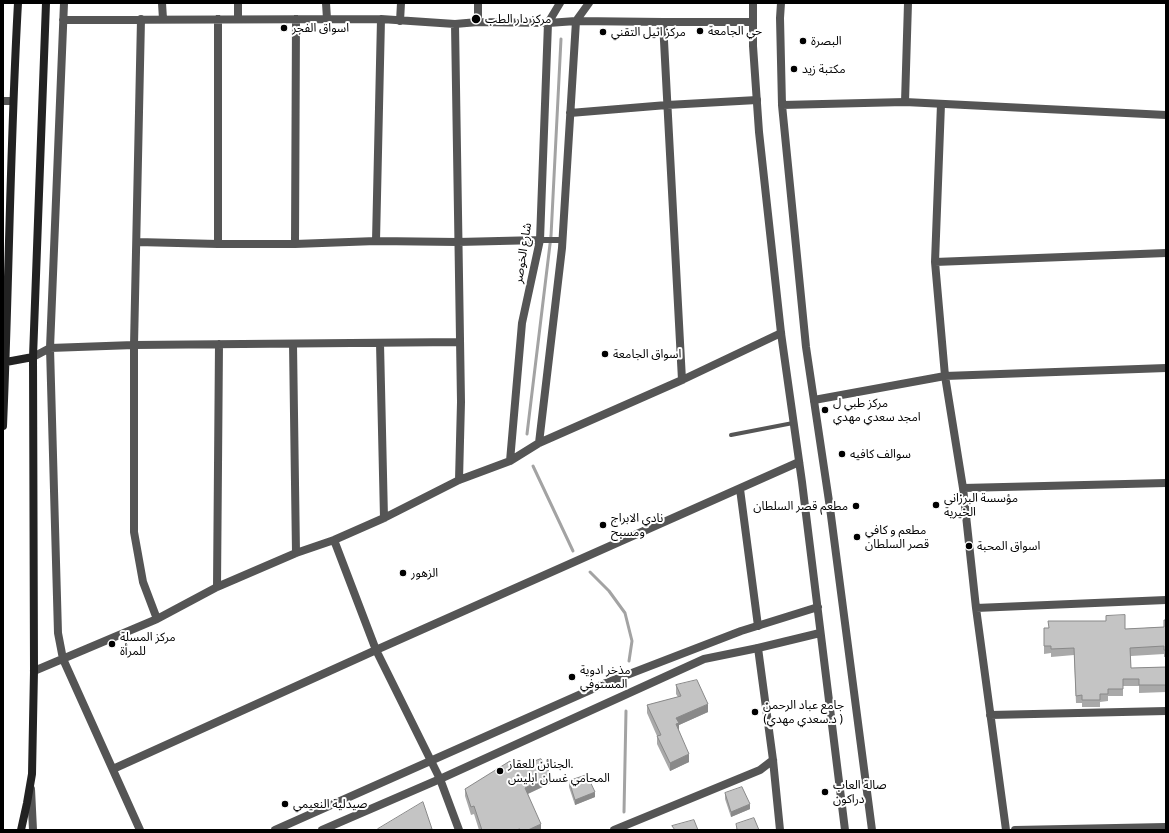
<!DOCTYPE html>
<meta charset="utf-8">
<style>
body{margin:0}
#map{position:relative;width:1169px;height:833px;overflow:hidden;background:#fff;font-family:Cabin,sans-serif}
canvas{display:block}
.frame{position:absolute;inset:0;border:4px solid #000;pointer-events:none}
</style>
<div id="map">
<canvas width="1169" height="833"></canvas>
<div class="frame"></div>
</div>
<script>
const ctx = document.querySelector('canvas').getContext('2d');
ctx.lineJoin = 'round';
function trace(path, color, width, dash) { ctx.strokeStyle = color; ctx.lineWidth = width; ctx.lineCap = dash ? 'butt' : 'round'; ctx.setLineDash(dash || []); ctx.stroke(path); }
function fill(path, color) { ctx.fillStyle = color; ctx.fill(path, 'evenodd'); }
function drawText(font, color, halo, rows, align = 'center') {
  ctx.font = font + ' Cabin,"Noto Sans Arabic",sans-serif'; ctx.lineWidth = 4; ctx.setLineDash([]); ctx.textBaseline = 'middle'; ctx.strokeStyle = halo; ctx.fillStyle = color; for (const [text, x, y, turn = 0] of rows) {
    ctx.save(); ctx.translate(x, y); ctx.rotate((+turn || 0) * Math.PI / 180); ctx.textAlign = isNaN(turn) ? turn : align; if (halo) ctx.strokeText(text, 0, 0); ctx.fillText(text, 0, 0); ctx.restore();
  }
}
trace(new Path2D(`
 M527 434 551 236 561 39
 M533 466 573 551
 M590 572 609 591 625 613 632 641 629 661
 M624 812 626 711`), '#a3a3a3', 3);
trace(new Path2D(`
 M731 435 793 423`), '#555', 4);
trace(new Path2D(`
 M540 240H563`), '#555', 6);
trace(new Path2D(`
 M64 3 50 348 58 633 63 659 140 830
 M162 3 163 19
 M238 3V19
 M326 3 327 19
 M141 19 134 345V532L143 582 157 619
 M63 20 381 19 455 24 478 22 548 23 576 21 663 22H753
 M400 21 401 3
 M478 22V3
 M663 22 682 380
 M455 24 461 402 459 480
 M3 101H13
 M905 102 908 3
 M941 104 935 262 945 376 963 488 976 608 1006 830
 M570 113 667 105 757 100
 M376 241 381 19
 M137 242 218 244H295L376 241 458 242 540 240
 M218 244V19
 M295 244 296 19
 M935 262 1166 253
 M380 343 384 518
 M293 344 296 553
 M33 357 50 348 134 345 460 342
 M814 400 945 376 1166 368
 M539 443 562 248 576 21 589 3
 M510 461 522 323 540 240 548 23 560 3
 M963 488 1166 483
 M740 489 758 626
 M334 540 376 650 440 779 459 830
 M217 587 219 344
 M976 608 1166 600
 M758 648 773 760 780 830
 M34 671 157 619 217 587 296 553 334 540 384 518 459 480 510 461 539 443 682 380 781 333
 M990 715 1166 711
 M113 769 376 650 799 462
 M614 830 760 770 773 760
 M1015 830 1166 827`), '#555', 8);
trace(new Path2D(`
 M753 3V46L759 132 781 333 802 482 845 830
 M781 3 780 18 782 105 806 347 830 508 872 830
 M782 105 905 102 1166 115
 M31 789 33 830
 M275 830 606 683 741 631 818 607
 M322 830 440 779 704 659 758 648 820 633`), '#555', 8);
trace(new Path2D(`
 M6 362 33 357
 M3 426C9 285 10 144 18 3
 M21 830 27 803 32 774 34 671 33 357 46 3`), '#222', 8);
fill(new Path2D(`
 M1166 620V657H1164V654L1131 656V668L1166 667V692L1139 693V686H1123V696H1108V701L1100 702V707H1082V703H1076L1074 655 1051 657V653L1044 654V628L1125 629 1164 627Z
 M676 685 708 712 679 725V731L689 762 670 771 657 744V736L647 713V705L678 697 676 694Z
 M513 769 551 783 528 794 541 830H479L474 814 471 815 465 796V789Z
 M569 781 595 797 575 805 569 787Z
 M725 793 750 809 731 817 725 799Z`), '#a9a9a9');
fill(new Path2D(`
 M708 704V712L679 725V731L676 732V718Z
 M689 754V762L670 771V763Z
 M551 775V783L525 795V788Z
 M595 792V797L575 805V800Z
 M750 804V809L731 817V812Z
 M541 824V830H528Z`), '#898989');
const building = new Path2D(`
 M1125 615V629L1164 627V620H1166V650H1164V646L1130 648 1131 668 1166 667V685H1139V679H1123V689H1108V694H1100V700H1082V695L1076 696 1074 648 1051 649V646H1044V628H1049L1048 621H1106V616Z
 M697 680 708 704 676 718 679 723 676 724 689 754 670 763 657 736 661 735 647 705 681 696 676 685Z
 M541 759 551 775 525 788 541 824 528 830H521L520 829 515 830H482L474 806 471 807 465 789 510 761 513 769Z
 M587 775 595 792 575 800 569 781Z
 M742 787 750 804 731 812 725 793Z
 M423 802 432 829 426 830H379L378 829Z
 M754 818 759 830H735L737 829 736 824Z
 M694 820 698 830H675L672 826Z`);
fill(building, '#c4c4c4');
trace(building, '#898989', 1);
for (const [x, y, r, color] of [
 [476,19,5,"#000"],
 [284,28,4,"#000"],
 [700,31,4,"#000"],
 [603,32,4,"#000"],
 [803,41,4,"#000"],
 [794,69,4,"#000"],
 [605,354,4,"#000"],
 [825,410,4,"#000"],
 [842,454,4,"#000"],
 [936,505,4,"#000"],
 [856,506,4,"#000"],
 [603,525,4,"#000"],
 [857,537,4,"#000"],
 [969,546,4,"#000"],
 [403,573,4,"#000"],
 [112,644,4,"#000"],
 [572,677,4,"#000"],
 [755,712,4,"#000"],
 [500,771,4,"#000"],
 [825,792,4,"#000"],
 [285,804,4,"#000"]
]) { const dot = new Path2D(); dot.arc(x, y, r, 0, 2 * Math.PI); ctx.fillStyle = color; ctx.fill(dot); trace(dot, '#fff', 1.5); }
drawText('12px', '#000', '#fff', [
 ["مركز دار الطب",485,19],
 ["اسواق الفجر",292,28],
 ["حي الجامعة",708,31],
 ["مركز اثيل التقني",611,32],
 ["البصرة",811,41],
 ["مكتبة زيد",802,69],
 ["اسواق الجامعة",613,354],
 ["مركز طبي ل",833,403],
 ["امجد سعدي مهدي",833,417],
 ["سوالف كافيه",850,454],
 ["مؤسسة البرزاني",944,498],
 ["الخيرية",944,512],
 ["مطعم قصر السلطان",848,506,"right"],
 ["نادي الابراج",611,518],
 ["ومسبح",611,532],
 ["مطعم و كافي",865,530],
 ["قصر السلطان",865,544],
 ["اسواق المحبة",977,546],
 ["الزهور",411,573],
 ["مركز المسلة",120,637],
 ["للمرأة",120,651],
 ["مذخر ادویة",580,670],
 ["المستوفي",580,684],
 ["جامع عباد الرحمن",763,705],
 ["(د.سعدي مهدي )",763,719],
 ["الجنائن للعقار.",508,764],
 ["المحامي غسان ابليش",508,778],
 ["صالة العاب",833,785],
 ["دراكون",833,799],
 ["صيدلية النعيمي",293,804]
], 'left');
drawText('12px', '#000', '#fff', [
 ["شارع الخوصر",523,253,-81]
]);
</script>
